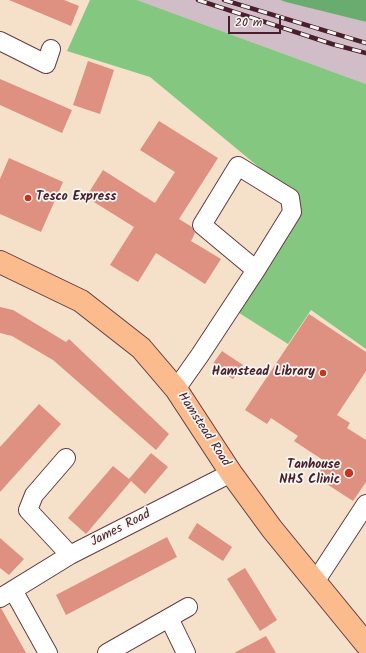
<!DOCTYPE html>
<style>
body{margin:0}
#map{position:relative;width:366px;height:653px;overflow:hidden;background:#f5e1c9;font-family:Kalam,sans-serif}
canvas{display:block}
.scale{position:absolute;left:228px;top:16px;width:53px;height:18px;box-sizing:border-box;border:2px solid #4a1f2b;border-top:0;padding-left:5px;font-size:12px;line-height:14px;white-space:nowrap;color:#4a1f2b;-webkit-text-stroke:3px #f6f6f2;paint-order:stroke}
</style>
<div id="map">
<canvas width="366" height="653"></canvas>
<div class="scale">20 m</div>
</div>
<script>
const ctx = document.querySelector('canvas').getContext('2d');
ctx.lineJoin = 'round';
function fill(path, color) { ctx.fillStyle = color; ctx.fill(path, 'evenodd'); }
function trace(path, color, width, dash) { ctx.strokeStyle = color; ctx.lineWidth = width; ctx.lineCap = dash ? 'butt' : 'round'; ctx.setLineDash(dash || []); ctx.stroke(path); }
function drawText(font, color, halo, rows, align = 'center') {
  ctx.font = font + ' Kalam,sans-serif'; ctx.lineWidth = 3.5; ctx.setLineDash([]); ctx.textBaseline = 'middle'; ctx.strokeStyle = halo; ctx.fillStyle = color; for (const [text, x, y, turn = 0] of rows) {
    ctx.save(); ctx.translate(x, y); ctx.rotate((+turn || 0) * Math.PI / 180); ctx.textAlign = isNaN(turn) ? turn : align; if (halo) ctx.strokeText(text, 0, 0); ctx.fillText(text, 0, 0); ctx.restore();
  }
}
fill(new Path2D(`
 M137 0H280L366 22V84Z`), '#d1bdc8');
fill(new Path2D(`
 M90 0H137L366 84V349L311 310 288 344 236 311 295 197 150 77 67 51Z`), '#83c781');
fill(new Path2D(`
 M280 0H366V22L286 2Z`), '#6aac6f');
fill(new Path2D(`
 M9 0H64L79 6 71 26Z
 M88 61 114 70 100 114 73 105Z
 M0 79 72 110 62 133 0 105Z
 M159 121 218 158 179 219 192 227 195 233 191 241 221 259 205 284 156 253 138 282 110 265 134 227 86 197 103 170 155 203 175 172 140 150Z
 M9 158 63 182 41 232 0 214V179Z
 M0 307 13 310 66 342 69 339 169 434 156 450 53 360 12 336 0 333Z
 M309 314 366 352V371L337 415 350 423 347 428 366 440V482L353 501 316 477 326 462 294 441 298 436 271 418 267 424 245 410Z
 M222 351 243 365 233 379 212 365Z
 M39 404 61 424 0 492V447Z
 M151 453 168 467 145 494 131 481 86 534 68 518 113 466 129 479Z
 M197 523 232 547 223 561 188 538Z
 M167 537 177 557 66 615 56 595Z
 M0 538 24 559 9 575 0 568Z
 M245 568 277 620 260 631 227 579Z
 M0 608H1L26 653H0Z
 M266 636 276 653H234Z`), '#de9081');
const minor = new Path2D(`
 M0 41 46 64 51 49
 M238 166 290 198 292 212 256 270 202 225Z
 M176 389 200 355 256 270
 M66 458 34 495 28 510 70 555
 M315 582 366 504
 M13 590 48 653
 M0 598 70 555 231 473
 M169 618 186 653
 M107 653 188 607`);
const major = new Path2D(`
 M0 262 81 301 141 348 176 389 231 473 272 529 366 644`);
trace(minor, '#643c43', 20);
trace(major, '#643c43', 24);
trace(minor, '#fff', 18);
trace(major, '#fbbb8d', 22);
const rail = new Path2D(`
 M198 0 332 44 366 53
 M224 0 366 43`);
trace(rail, '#4a1f2b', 4.5);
trace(rail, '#f6f6f2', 3, [9]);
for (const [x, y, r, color] of [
 [28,198,4,"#c8321e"],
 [323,373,4,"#c8321e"],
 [349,473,5,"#c8321e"]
]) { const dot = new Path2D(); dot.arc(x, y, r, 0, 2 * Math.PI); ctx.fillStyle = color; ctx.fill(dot); trace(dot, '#f6f6f2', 1.5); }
drawText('bold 13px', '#4a1f2b', '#f6f6f2', [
 ["Tesco Express",36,198,"left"],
 ["Hamstead Library",315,373],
 ["Tanhouse",340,466],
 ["NHS Clinic",340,481]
], 'right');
drawText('13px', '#4a1f2b', '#f6f6f2', [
 ["Hamstead Road",203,430,57],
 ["James Road",121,529,-27]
]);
</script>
